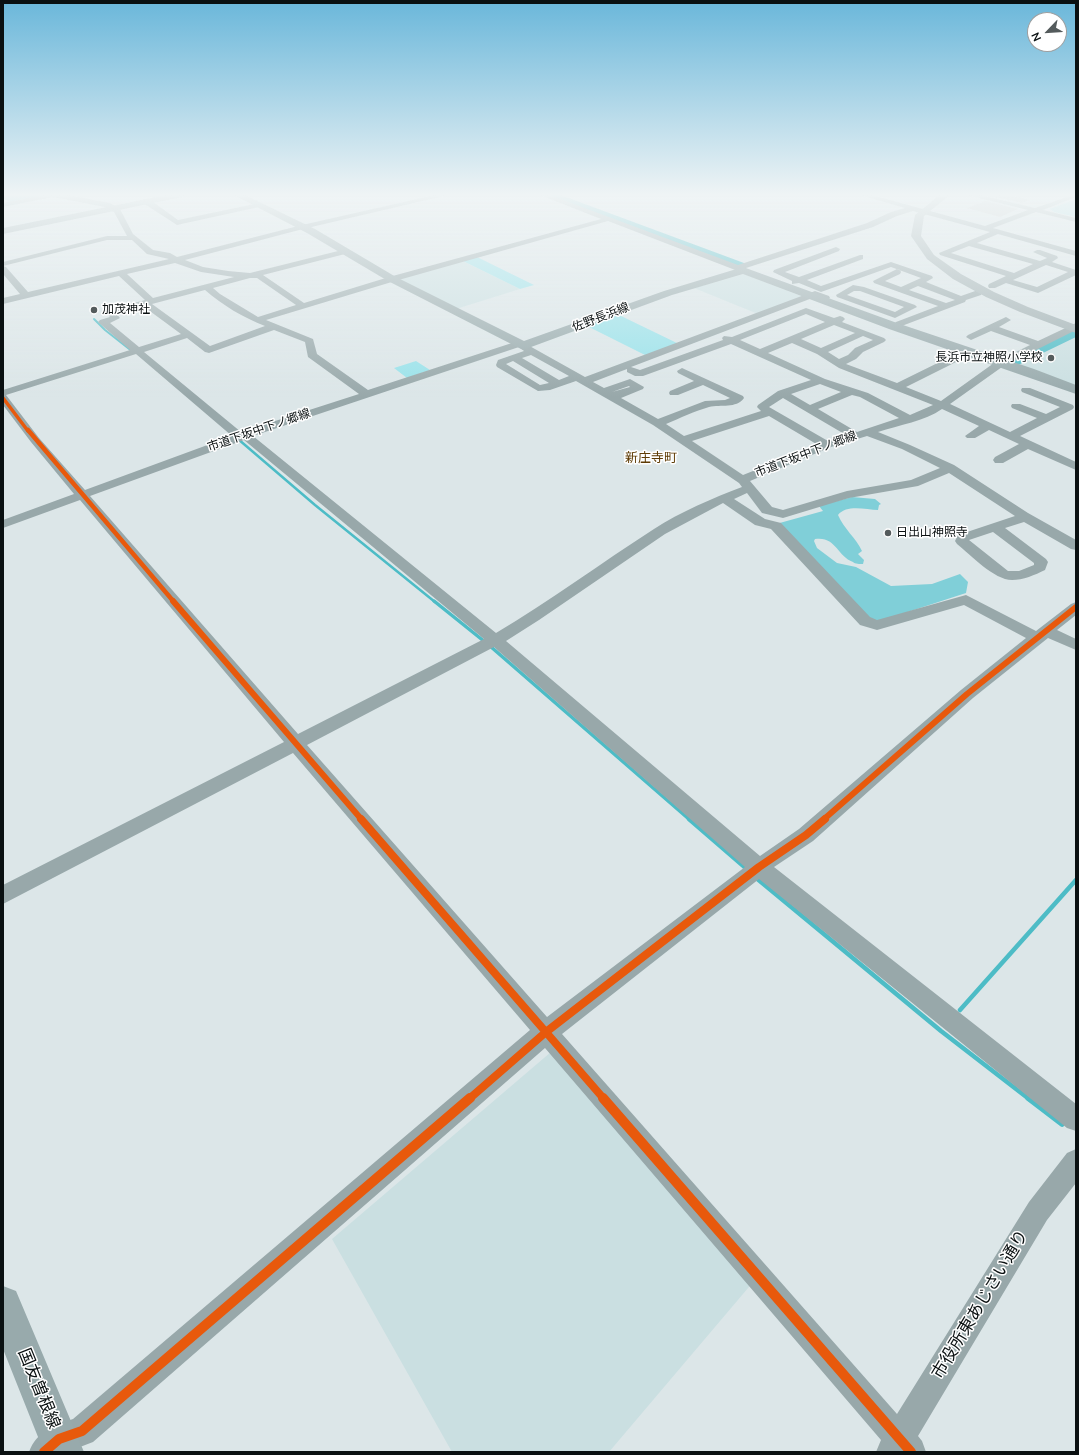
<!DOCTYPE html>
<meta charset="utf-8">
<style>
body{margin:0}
#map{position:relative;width:1079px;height:1455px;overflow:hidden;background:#dce6e8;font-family:"Nunito Sans",sans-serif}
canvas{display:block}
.frame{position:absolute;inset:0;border:4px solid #0a1011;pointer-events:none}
.north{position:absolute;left:1027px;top:12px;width:40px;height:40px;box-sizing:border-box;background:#fff;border:1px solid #9d9fa0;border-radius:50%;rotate:245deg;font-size:11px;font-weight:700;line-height:16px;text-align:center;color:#0a1011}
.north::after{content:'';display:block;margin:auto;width:14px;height:18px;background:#545b5c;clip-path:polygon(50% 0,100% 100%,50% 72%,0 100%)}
</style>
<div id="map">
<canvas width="1079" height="1455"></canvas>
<div class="frame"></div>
<div class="north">N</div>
</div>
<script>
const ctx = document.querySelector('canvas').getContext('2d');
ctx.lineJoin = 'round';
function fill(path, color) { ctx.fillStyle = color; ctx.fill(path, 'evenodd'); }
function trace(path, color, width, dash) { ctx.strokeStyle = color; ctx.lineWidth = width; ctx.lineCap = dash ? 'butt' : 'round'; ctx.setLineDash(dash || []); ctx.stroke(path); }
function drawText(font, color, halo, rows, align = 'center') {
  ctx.font = font + ' "Nunito Sans","Noto Sans JP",sans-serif'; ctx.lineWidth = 3; ctx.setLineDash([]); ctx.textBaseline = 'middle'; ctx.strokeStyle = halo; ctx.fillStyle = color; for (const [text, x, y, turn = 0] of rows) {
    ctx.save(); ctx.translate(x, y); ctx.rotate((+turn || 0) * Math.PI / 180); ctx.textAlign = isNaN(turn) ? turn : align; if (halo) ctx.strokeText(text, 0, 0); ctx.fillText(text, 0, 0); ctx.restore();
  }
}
fill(new Path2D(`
 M463 261 520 289 456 309 397 279Z
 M744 274 804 297 758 314 694 288Z
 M1073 334H1076V386L1017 364Z
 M551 1052 754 1281 609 1452H452L332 1239Z`), '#cadfe1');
fill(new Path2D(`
 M1076 199V217L1054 212 1050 209Z
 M477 257 534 285 520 289 463 261Z
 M617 314 679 344 647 356 587 326Z
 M416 361 430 370 407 378 394 368Z`), '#99e2ea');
fill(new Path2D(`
 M3 194H54L9 202 3 198Z
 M852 497 875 499 881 504 879 505 878 510C866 510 847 504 838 515 844 529 856 538 862 551L858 554 864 560 863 564C860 564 855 564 853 562 837 556 836 536 815 539L814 541 817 548 837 563 856 567 891 586 932 584 960 574 968 582 966 593 877 622 867 620 776 524 823 511 819 506Z`), '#80cfd8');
trace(new Path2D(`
 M94 319 105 330 133 352`), '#4dbcc6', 2);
trace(new Path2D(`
 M238 439 315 505 435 602`), '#4dbcc6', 2.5);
trace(new Path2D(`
 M434 601 485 642
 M490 646 690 820`), '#4dbcc6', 3.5);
trace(new Path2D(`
 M689 819 748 870
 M755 877 941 1031 1029 1099
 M960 1010 1076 880`), '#4dbcc6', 4.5);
trace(new Path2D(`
 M1028 1098 1062 1124`), '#4dbcc6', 5.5);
fill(new Path2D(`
 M547 194H558L744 263 745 265 740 268 736 267 548 196Z
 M1076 329V337L1016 366H1008L1006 363 1008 360 1068 330Z`), '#4dbcc6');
fill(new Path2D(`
 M1003 194 1030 200 1022 203 995 197Z
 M985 201 1018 209 1000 217 967 208Z`), '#c7c9c8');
fill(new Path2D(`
 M50 194H62L110 203 120 209 133 234 153 250 170 253 177 257 302 225 439 194H449L448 195 303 229 185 260 203 267 228 271 250 273 346 249H349V253L263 275 304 303 389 277 601 219 540 195 539 194H547L738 265 867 223 891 212 905 208 860 195 859 194H868L985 226 1028 210 967 195 966 194H976L1035 208 1076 194V197L1043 210 1076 218V222L1036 212 993 228 1076 251V256L998 234 977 243 1040 261 1047 258 1033 252 1037 250H1040L1057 256 1058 258 1052 262 1076 270V275L1038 293 1006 283 995 288H989L988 286 989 284 1006 276 940 255 939 253 990 232 913 211 897 216 873 227 746 268 747 270 743 273 608 221 395 281 266 320 313 339 317 354 368 390 518 341 526 344 585 377 815 291 829 296 830 298 826 301 815 297 631 367 640 370 723 340 722 338 724 336 732 337 806 308 834 318 840 316 843 317 845 319 842 322 884 338 886 340 884 342 863 352 856 359 846 364 897 383 964 350H972L973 352 972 354 906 387 941 401 994 363 1030 345 991 331 971 340 966 337 968 335 1006 317 1011 320 999 327 1038 341 1076 323V330L1002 367 950 404 1010 432 1037 418 1012 408 1011 406 1012 404H1020L1046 414 1060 407 1022 392 1021 390 1022 388H1030L1073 405 1074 407 1073 409 1020 436 1076 462V470L1028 449 1003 463H995L993 460 995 457 1019 444 989 430 975 438H967L965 436 979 426 942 409C925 421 899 425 878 432L910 445 954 465 1028 513 1076 540V550L1071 549 1024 522 1005 528 1046 559 1048 562 1045 570C1035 575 1023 580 1012 580 994 580 971 555 957 544L955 541 958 535 1015 516 949 473 918 486 849 498 783 518 762 513 747 493 734 499 765 519 781 523 870 617 877 620 966 595 1036 631 1071 604 1076 602V615L1057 630 1076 639V650L1048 638 973 698 813 841 774 867 1076 1104V1131L1067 1128 759 879 562 1034 897 1414 1029 1202 1067 1153 1076 1149V1183L1047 1220 918 1436 922 1441 926 1452H876L881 1440 545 1048 93 1442 67 1452H29C37 1431 53 1426 73 1419L530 1030 293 753 3 904V885L284 742 80 500 3 528V520L74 494 31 442 3 405V390L130 350 98 322 100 320 110 317 106 312 108 310 145 300 119 276 3 304V298L20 294 3 274V262L107 236H127L114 212 105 207 53 197 3 207V203ZM107 240H132L147 254 169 259 28 292 6 267 3 266ZM969 246 1033 264 1014 273 951 253ZM175 263 201 272 234 277 153 298 127 274ZM1046 265 1068 272 1037 287 1013 280ZM250 278H257L296 305 258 317 220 294 213 288ZM205 290C222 305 244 318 265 326L210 346 152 304ZM143 306 181 334 139 347 110 323 120 318 116 313ZM806 314 825 322 760 349 740 340ZM834 325 855 333 821 348 801 339ZM274 330 305 342 308 357 359 394 241 432 144 352 187 338 205 352 209 353ZM863 336 873 340 855 348 848 355 839 359 828 352ZM792 343 817 354 839 368 933 405 910 415 868 393 825 379 768 353ZM731 344 811 380 778 391 758 405 757 407 761 411 684 436 666 424C680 418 695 411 709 407 721 404 736 409 744 398L743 396 682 368 677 371 678 373 694 381 670 391 669 393 670 395H678L703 385 730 398 725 400 705 401 658 419 621 398 643 389 644 387 630 379 604 388 593 382 627 369V372L635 376H643ZM519 347 524 351 498 360 496 365 497 367 538 391 550 390 576 381 653 425 739 483 742 487C713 498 680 512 654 529 601 563 550 601 496 633L253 436ZM136 354 232 436 85 490 39 438 6 395ZM531 355 569 376 559 380 522 358ZM513 361 549 383 540 385 506 364ZM820 384 841 392 810 405 791 394ZM629 386 630 387 612 392ZM852 395 860 397 899 418 857 432 818 409ZM783 398 846 435 828 441 769 407ZM769 416 818 445 743 475 692 441ZM867 436 902 449 940 468 911 480 847 491 783 510 772 507 750 481 831 447ZM244 440 484 639 298 734 90 496ZM723 503 755 525 771 529 860 625 877 630 964 605 1026 638 961 690 799 829 760 856 506 641 539 620 665 534ZM993 532 1034 563V565L1019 571H1008L969 540ZM494 647 745 867 547 1017 307 745Z
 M143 199H149L178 220 259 203 263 205 259 207 177 225 143 203Z
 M836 247 840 249 839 251 785 272 799 277 860 255H863V259L807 280 821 286 891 262 932 276 933 278 926 282 961 296 978 290 982 293 981 295 966 300 965 302 899 327 896 326 894 324 896 322 938 306 874 283 873 281 897 269 900 270 901 272 900 274 885 281 901 287 921 278 891 267 821 292 799 283 792 284V281L773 272 774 270ZM918 286 955 300 946 303 909 290Z
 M853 285 864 287 915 305 917 307 895 318 837 297 836 295ZM854 291H860L904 307 895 312 847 295Z`), '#98a8aa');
fill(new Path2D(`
 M171 194H187L182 197 3 234V228Z
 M232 194H243L315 229 396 277 524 341 664 291 743 267 897 323 1034 369 1076 385V394L889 329 743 274 672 295 523 350 388 281 307 233Z
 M3 1286 16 1291 84 1452H44L3 1349Z`), '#98aaac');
fill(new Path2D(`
 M941 194H951L924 216 921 236 934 255 961 274 994 292 1028 307 1076 325V333L1020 312 986 297 953 279 927 259 911 236 915 215Z`), '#a0afb1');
trace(new Path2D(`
 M3 398 28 431`), '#e8590c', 3.5);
trace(new Path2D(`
 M28 430 174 602`), '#e8590c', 4.5);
trace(new Path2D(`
 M173 601 362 820
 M823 820 967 694 1076 607`), '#e8590c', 6);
trace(new Path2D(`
 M361 819 604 1099
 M469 1099 546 1032 759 867 806 835 825 819`), '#e8590c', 8);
trace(new Path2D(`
 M603 1098 911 1452
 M44 1452 59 1439 82 1431 470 1098`), '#e8590c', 10);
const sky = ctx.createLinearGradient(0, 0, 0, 397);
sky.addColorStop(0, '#6ab7da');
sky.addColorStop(0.49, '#eff4f5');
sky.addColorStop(1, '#eff4f500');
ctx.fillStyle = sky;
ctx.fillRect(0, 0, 1079, 397);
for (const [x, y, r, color] of [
 [94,310,4,"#545b5c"],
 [1051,358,4,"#545b5c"],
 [888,533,4,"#545b5c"]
]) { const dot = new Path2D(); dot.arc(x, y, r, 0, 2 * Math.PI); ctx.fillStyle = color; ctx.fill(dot); trace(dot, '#fff', 1.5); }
drawText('12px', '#0a1011', '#fff', [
 ["加茂神社",102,310],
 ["長浜市立神照小学校",1043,358,"right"],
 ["日出山神照寺",896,533]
], 'left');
drawText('12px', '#0a1011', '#fff', [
 ["佐野長浜線",601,318,-21],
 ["市道下坂中下ノ郷線",259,431,-19],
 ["市道下坂中下ノ郷線",806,455,-21]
]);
drawText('13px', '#5e3b04', '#fff', [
 ["新庄寺町",651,459]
]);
drawText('17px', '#0a1011', '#fff', [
 ["市役所東あじさい通り",981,1305,-59],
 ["国友曽根線",38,1389,68]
]);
</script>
